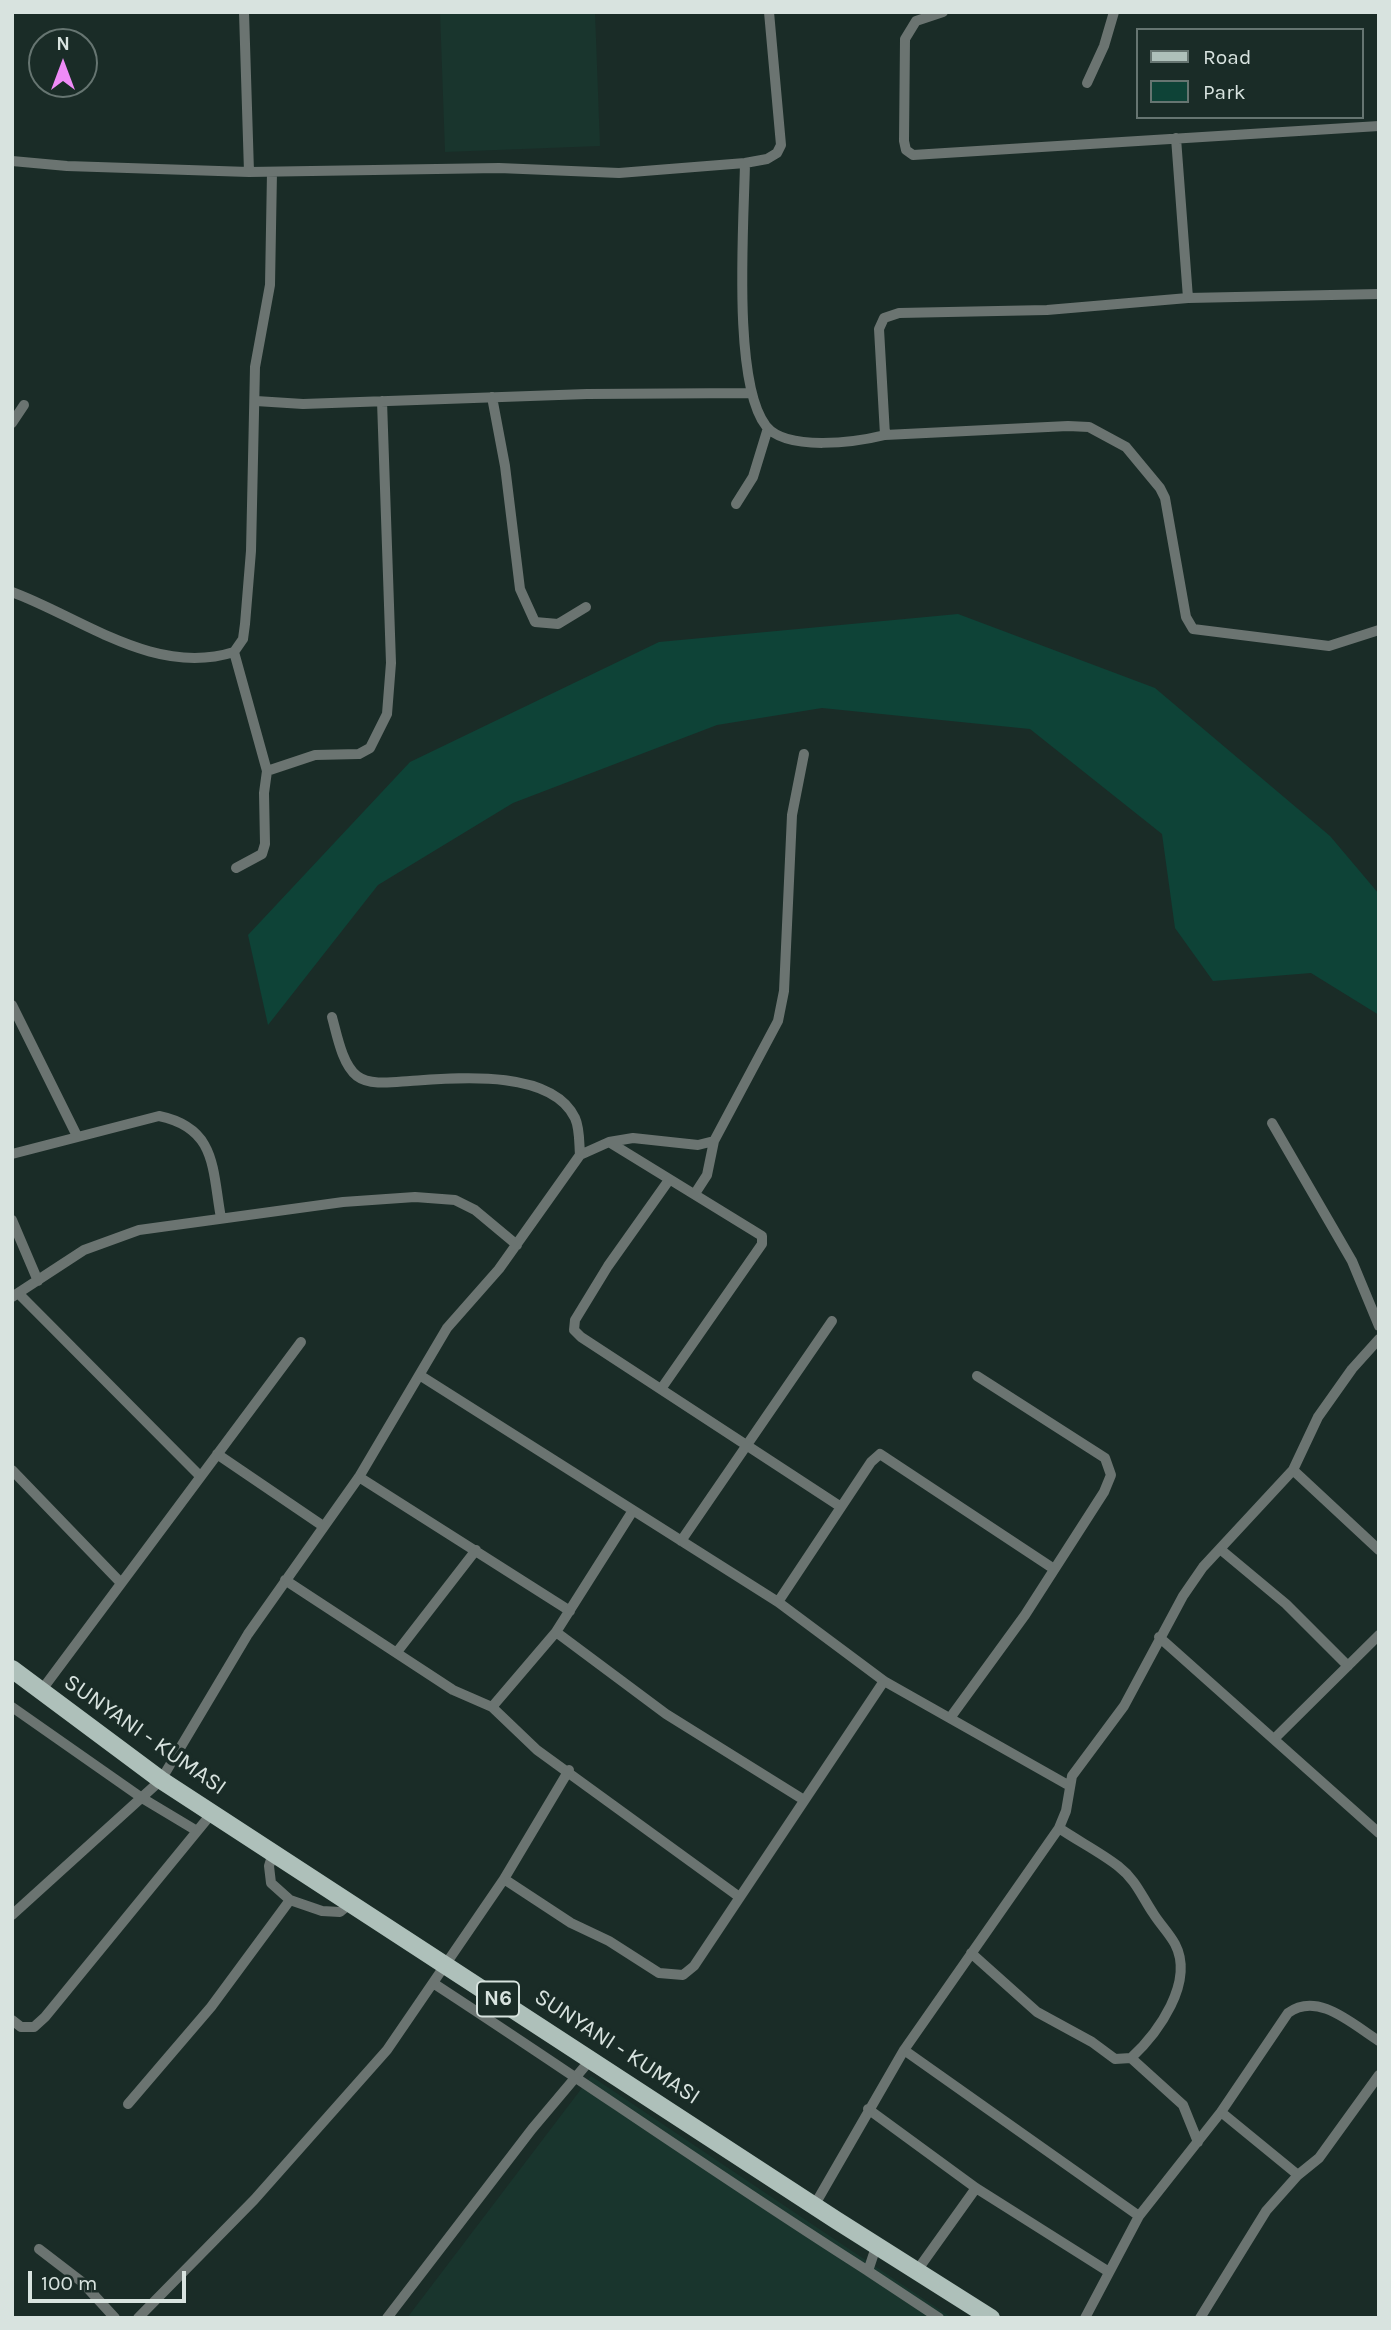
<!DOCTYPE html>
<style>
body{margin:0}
#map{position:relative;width:1391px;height:2330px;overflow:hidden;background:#1a2c27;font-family:Karla,sans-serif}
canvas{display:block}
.frame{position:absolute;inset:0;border:14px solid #d8e3df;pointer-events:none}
.legend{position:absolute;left:1136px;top:28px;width:228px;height:91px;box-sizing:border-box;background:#1a2c27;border:2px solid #667571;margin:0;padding:9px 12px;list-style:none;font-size:21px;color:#d8e3df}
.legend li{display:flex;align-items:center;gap:14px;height:35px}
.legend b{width:35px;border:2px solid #667571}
.north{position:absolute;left:28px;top:28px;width:70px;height:70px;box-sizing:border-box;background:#1a2c27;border:2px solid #667571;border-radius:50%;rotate:0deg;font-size:19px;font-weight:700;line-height:28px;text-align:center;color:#d8e3df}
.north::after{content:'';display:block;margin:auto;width:24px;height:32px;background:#ef8bf7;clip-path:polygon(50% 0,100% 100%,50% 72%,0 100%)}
.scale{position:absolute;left:28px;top:2271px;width:158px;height:32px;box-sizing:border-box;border:4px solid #d8e3df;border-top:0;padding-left:9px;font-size:21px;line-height:24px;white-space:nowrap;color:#d8e3df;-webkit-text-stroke:5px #1a2c27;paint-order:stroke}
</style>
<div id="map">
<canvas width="1391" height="2330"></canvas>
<div class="frame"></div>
<ul class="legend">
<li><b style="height:9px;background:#aec0ba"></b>Road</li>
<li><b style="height:19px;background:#0e4337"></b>Park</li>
</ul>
<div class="north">N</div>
<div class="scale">100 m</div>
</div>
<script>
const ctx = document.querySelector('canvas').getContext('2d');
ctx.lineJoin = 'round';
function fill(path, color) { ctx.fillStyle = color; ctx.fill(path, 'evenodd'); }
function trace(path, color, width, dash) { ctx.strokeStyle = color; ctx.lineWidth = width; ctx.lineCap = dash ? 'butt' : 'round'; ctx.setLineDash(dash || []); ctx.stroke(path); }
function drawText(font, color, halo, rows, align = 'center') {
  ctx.font = font + ' Karla,sans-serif'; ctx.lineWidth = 7; ctx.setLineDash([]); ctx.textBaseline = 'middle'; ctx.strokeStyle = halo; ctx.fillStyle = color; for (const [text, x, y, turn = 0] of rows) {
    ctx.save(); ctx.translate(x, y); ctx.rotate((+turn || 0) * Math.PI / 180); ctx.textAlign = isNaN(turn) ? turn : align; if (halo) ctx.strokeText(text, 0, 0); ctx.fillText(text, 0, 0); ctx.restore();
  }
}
fill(new Path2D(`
 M440 12H595L600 146 445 152Z
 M591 2076 952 2318H407Z`), '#19352d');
fill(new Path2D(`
 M958 614 1155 688 1330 836 1379 894V1015L1311 973 1213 981 1175 928 1162 834 1030 729 822 708 717 725 513 803 378 885 268 1025 248 935 410 762 659 642Z`), '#0e4337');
trace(new Path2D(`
 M244 12 249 172
 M943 12 916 21 905 39 904 141 906 150 913 155 1379 126
 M1087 83 1104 46 1114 12
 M1176 138 1188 298
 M12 161 67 166 249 172 499 168 619 173 745 163 767 159 777 153 781 145 769 12
 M745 163C744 221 732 383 766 426 787 452 857 442 885 435
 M1379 294 1188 298 1047 310 899 313 884 318 879 329 885 435 1068 426 1089 427 1126 447 1160 488 1165 498 1186 617 1193 629 1329 646 1379 630
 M492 397 505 466 520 589 535 622 558 624 586 607
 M256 401 303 404 587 394 751 393
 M12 423 24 405
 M736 504 753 477 768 428
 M12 592C82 618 155 677 234 652L267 771 264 793 265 844 262 854 236 868
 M234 652 243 639 245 624 251 551 255 367 270 285 272 172
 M267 771 315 755 359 754 370 748 387 714 391 663 382 401
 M12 1005 77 1136
 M332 1017C337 1035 342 1064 357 1076 370 1086 394 1082 410 1081 454 1078 551 1068 575 1118 580 1129 579 1143 580 1155
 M1272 1123 1352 1261 1379 1326
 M609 1142 762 1236V1244L661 1389
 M12 1154 159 1116C217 1128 212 1169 221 1218
 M669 1180 608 1266 575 1320 574 1330 581 1337 841 1507
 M696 1192 707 1175 714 1141 778 1021 784 991 792 815 804 754
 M12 1220 38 1281
 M19 1294 200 1476
 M12 1297 84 1250 139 1230 343 1202 415 1197 455 1200 475 1210 517 1245
 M421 1376 778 1602 884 1681 1068 1785
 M217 1454 323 1526
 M12 1470 121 1583
 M1293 1470 1379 1550
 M359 1477 570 1611
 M681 1541 832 1321
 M1220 1549 1286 1604 1348 1666
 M285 1580 453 1690 492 1707 537 1750 738 1896
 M778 1602 871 1462 880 1454 1054 1569
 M556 1632 666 1714 804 1800
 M1159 1637 1379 1833
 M397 1652 476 1550
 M41 1691 301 1342
 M12 1707 142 1798 197 1831
 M492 1707 556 1632 632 1512
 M950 1718 1025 1615 1104 1492 1111 1475 1105 1458 977 1376
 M1274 1739 1379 1635
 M504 1879 571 1923 609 1941 659 1973 683 1975 694 1966 884 1681
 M290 1900 322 1911 340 1912 351 1903
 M12 1915 161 1780 248 1634 359 1477 447 1328 499 1269 580 1155 609 1142 633 1138 698 1145 714 1141
 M971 1953 1037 2012 1092 2042 1115 2059 1131 2058C1158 2033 1195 1982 1175 1944 1169 1933 1159 1923 1153 1913 1141 1895 1136 1880 1118 1866 1100 1852 1078 1841 1059 1828
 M433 1983C579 2078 721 2178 868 2271
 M12 2020 21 2027H34L45 2017 212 1813
 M904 2050 1139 2216
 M1131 2058 1183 2105 1198 2142
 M128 2104 211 2007 290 1900 271 1883 269 1866 273 1853
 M868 2109 976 2188 1109 2272
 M1221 2112 1298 2175
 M814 2206 904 2050 1059 1828 1066 1811 1072 1776 1124 1706 1183 1596 1203 1567 1293 1470 1318 1417 1352 1369 1379 1339
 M876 2247 868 2271 939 2318
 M39 2249 82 2282 115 2318
 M916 2272 976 2188
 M138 2318 254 2200 387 2050 504 1879 569 1770
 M387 2318 532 2129 591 2059
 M1085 2318 1139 2216 1221 2112 1288 2013C1318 1991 1352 2024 1379 2041
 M1200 2318 1266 2211 1298 2175 1319 2158 1379 2075`), '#6b7471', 10);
trace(new Path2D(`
 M12 1669 161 1780 836 2220 991 2318`), '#aec0ba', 18);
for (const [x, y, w] of [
 [498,1999,42]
]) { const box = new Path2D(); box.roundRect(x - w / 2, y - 17.5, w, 35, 5); ctx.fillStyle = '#1a2c27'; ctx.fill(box); trace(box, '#d8e3df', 2); }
drawText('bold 21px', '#d8e3df', null, [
 ["N6",498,1999]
]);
drawText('23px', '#d8e3df', '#1a2c27', [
 ["SUNYANI - KUMASI",145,1735,35],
 ["SUNYANI - KUMASI",617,2047,33]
]);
</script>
